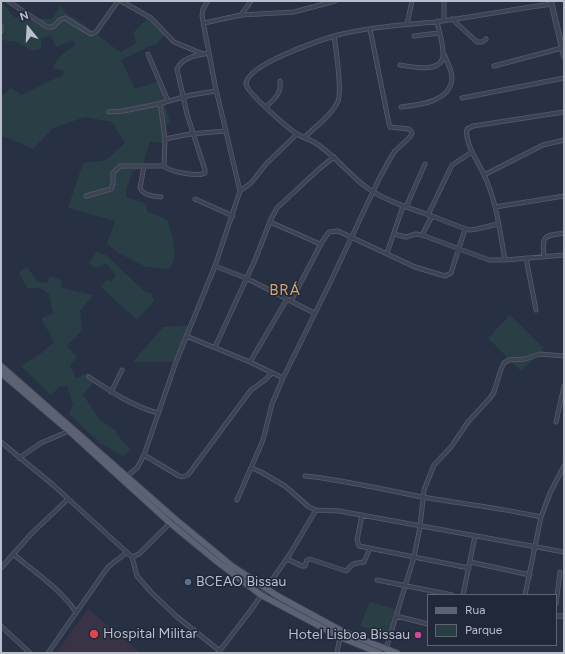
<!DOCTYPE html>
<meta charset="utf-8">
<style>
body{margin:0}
#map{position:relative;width:565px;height:654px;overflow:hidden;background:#283044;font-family:Figtree,sans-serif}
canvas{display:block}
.frame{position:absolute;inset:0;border:2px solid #babfcd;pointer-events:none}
.legend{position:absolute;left:427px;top:594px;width:130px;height:52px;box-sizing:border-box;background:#212839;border:1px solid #5e6474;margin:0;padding:5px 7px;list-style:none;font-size:12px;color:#babfcd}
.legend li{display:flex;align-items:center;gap:8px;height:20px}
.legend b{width:20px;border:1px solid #5e6474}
.north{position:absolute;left:8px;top:8px;width:40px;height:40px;-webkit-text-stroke:3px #212839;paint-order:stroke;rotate:342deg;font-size:11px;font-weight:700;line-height:16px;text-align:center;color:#babfcd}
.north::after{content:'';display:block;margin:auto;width:14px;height:18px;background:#babfcd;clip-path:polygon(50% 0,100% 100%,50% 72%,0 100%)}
</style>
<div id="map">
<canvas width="565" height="654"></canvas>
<div class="frame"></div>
<ul class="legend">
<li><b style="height:5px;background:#5a6273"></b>Rua</li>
<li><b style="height:11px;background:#2a3f45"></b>Parque</li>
</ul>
<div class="north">N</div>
</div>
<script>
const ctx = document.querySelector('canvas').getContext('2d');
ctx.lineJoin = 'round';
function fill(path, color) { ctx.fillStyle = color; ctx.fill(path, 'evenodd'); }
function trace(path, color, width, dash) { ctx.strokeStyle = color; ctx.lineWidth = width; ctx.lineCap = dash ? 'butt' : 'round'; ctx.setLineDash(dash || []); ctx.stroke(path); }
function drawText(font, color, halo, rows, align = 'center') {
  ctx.font = font + ' Figtree,sans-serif'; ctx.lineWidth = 3; ctx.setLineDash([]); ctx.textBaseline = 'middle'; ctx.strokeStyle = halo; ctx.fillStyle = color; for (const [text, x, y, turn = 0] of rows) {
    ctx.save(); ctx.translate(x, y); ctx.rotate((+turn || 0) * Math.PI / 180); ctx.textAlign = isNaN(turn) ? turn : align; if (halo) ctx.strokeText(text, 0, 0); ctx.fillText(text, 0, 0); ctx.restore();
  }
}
fill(new Path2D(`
 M88 609 141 653H56Z`), '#383445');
fill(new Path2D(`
 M2 2 14 17 26 19H52L60 6 68 15 76 19 120 52 137 43 133 33 148 18 166 33 157 43 121 60 135 89 159 81 170 123 162 126 164 143 150 141 142 168 133 171 127 187 126 197 146 204 147 211 167 220C172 234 180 256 169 269L146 267 117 252 107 244 115 221 68 208 83 163 106 160 125 143 112 122 85 117 53 128 33 149 6 137 1 138V95H3L11 88 22 95 49 81 62 76 65 71 53 68 59 57 75 45 73 40 56 47 51 36 41 38V49L32 51 17 42 1 40Z
 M96 252 106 255 145 292 151 293 154 301 137 320 101 287 106 280 112 281 116 275 106 263 96 268 89 264Z
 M27 267 37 281 47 283 50 276 61 280 62 288 93 295 80 311 82 330 67 346 77 357 70 365 76 378 87 373 96 380 83 395 100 420 115 430 122 441 131 449 124 457 100 443 69 414 73 404 67 386H60L51 395 21 366 40 354 54 342 41 318 53 314 49 294 40 288H27L19 272Z
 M510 315 544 348 521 371 488 338Z
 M190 325 176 362H133L163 327Z
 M370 602 395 609 388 636 360 626Z`), '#2a3f45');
const minor = new Path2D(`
 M8 1 47 27H53L60 20 65 18 91 34 96 32 118 1
 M121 1 151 18 174 42 203 54
 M444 1V20
 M241 15 251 1
 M452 19 477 42H482L486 39
 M204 23 241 15 294 12 335 1
 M407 24 412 1
 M1 26V31
 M414 36 439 33
 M148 54 168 101
 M400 65C412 67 445 74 443 53 443 42 439 32 437 21
 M494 66 562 48
 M462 98 564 78
 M160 103 165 139 190 134 226 131
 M266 107C274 99 282 94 280 81
 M401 107C418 105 451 102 452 78 452 70 447 62 444 54
 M109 112 123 111 158 104 191 95 216 91
 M305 137C316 126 332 115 338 101 342 91 336 48 334 36
 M144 166 140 188C144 196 154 196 161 197
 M164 166 165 139
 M484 175 543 145 564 140
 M240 191 251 183 267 163 297 134
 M86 196 111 189 113 184V173L120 166H164C170 172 198 177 205 173V170L187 114 177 69C182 57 198 55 209 53
 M195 199 233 216
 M406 207 425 164
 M495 207 564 196
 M428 215 452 165 472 152
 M270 222 320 244
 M498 224 477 229 469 230C454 225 441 219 426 214 406 207 384 200 366 187 347 173 334 154 314 142 308 139 302 137 297 134 288 128 247 93 246 84 246 65 318 41 334 36 367 27 402 25 435 22 474 17 513 9 552 4
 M394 234 406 237 416 234 422 235 489 260H505L564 255
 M422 235 432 216
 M387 253 403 206
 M544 257C542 235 543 236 564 233
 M526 258 536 310
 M505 260C500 233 497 203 485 177 480 164 464 144 467 129L473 126 564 112
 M215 266 246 278 314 313
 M291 301 322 242 329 232 338 231 415 267 445 276 451 273 465 229
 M186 336 250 362 283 378 272 404 263 440 237 500
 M215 347 255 260 271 219 277 208 319 169 334 157
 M250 362 287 299
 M89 377C110 391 132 406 158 413
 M283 378 329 285 379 179 391 157 395 151 409 138 412 134 411 131 409 129 390 127 389 124 370 29
 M111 392 122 370
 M556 422 564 386
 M1 442 52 484 132 557 137 576 151 592 176 616 220 651
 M144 455 179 476 182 477 188 475 251 390 265 380 272 373
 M19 458 41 443 69 431
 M252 468 261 472 285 486 309 507 316 510 339 511 564 552
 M127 476 137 468 144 455 176 362 215 266 240 191 215 85 202 16 203 9 208 1
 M305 476C345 480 384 490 423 497 462 504 502 508 541 517
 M362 515 357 540 359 546 469 568
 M13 554C35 572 60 589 76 612
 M132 557 139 554 170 523
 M287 559 302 566H305L307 560 310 559 346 571C348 570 348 568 350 567 353 562 359 563 364 562L370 548
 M470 562 530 575
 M1 568 32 533 68 499
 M377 580 452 595
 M463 595 475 536
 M525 595 541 517 550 493 564 466
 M556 604 560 572
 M396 616 428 624
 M556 616H564
 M1 626 30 653
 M386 649 414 557 420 527 424 490 434 465 451 447 468 422 490 398 494 392 501 369 504 363 509 360 525 359 540 354 564 356
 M48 653 108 567 126 553
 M218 653 251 610 290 554 316 510
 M337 653 340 637`);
const tertiary = new Path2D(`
 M551 1 564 56`);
const primary = new Path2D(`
 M1 366 174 518 232 566 276 595 342 631 366 641 397 653
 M1 373 69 431 170 523 215 560 261 595 340 637 379 653`);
trace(minor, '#555b6b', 5);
trace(tertiary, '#555b6b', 6);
trace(primary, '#464c5d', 7);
trace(minor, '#3c4354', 3.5);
trace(tertiary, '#3c4354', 4.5);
trace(primary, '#5a6273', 5.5);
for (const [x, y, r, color] of [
 [188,582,4,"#5c6f8a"],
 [94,634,5,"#e0444e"],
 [418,635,4,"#d1479c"]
]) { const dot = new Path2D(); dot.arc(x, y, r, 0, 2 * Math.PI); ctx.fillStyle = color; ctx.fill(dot); trace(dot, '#212839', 1.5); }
drawText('14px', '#babfcd', '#212839', [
 ["BCEAO Bissau",196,582],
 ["Hospital Militar",103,634],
 ["Hotel Lisboa Bissau",410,635,"right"]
], 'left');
ctx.letterSpacing = '1px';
drawText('15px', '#d7a76b', '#212839', [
 ["BRÁ",285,291]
]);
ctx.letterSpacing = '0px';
</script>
